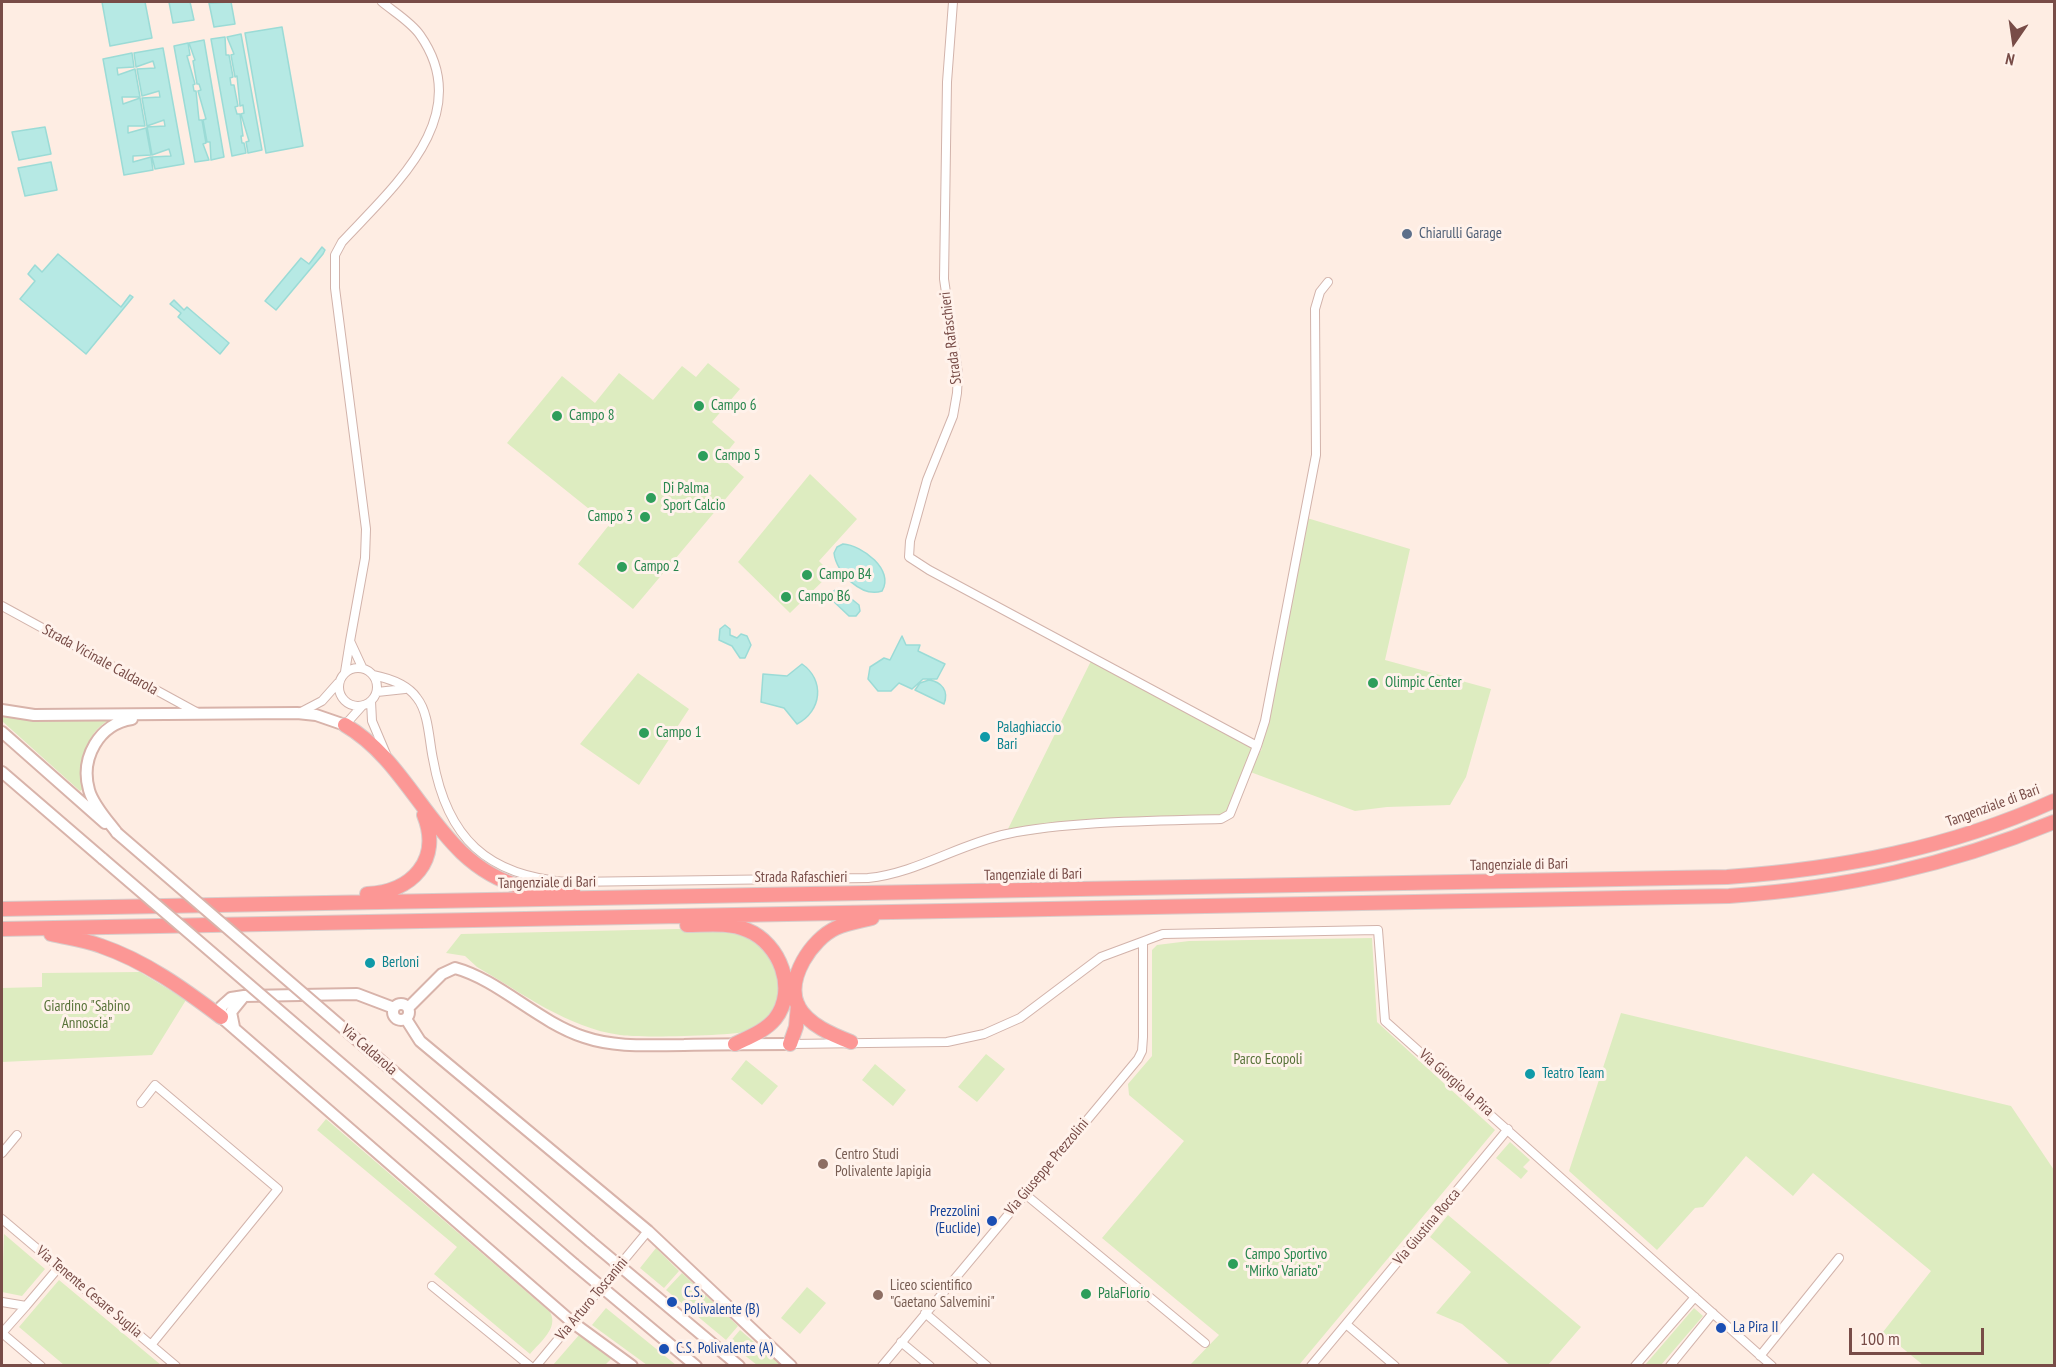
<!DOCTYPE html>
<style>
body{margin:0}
#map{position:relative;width:2056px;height:1367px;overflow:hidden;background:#feede3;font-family:"PT Sans Narrow",sans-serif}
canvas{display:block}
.frame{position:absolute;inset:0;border:3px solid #784c47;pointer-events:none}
.north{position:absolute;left:1984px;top:12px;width:60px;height:60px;-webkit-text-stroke:4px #fff2eb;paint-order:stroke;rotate:193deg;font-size:16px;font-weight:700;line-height:24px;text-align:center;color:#784c47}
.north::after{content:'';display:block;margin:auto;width:21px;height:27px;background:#784c47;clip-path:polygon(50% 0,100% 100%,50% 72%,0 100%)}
.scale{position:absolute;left:1849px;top:1328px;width:135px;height:27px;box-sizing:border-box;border:3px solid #784c47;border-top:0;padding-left:8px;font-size:18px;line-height:21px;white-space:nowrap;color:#784c47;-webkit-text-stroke:4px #fff2eb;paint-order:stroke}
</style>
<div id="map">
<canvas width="2056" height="1367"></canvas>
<div class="frame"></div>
<div class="north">N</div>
<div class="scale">100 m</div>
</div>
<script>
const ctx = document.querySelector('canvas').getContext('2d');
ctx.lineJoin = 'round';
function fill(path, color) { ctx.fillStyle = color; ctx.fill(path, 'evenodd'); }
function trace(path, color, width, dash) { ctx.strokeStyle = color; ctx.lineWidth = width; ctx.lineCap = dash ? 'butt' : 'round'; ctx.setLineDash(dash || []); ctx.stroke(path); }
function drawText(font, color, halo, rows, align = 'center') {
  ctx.font = font + ' "PT Sans Narrow",sans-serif'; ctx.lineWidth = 6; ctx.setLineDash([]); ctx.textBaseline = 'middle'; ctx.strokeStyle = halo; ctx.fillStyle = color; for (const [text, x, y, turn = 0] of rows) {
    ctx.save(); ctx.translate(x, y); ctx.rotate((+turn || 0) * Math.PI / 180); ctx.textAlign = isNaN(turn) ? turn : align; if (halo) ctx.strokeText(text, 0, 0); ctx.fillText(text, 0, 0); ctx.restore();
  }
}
fill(new Path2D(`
 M708 363 740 389 712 422 735 442 722 458 744 477 633 609 578 564 609 525 507 443 562 376 595 403 619 373 653 400 682 366 696 377Z
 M810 474 857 519 819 561 831 573 790 613 738 562Z
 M1307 518 1410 549 1385 660 1491 689 1466 777 1450 805 1387 807 1355 811 1245 770 1226 817 1090 826 981 842 1008 829 1091 661 1261 751Z
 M638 673 689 709 639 785 580 744Z
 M2 714 108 718 109 720C85 733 80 764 83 789L80 791 2 721Z
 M720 928C729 931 742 932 751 937 755 939 760 946 764 950 789 977 782 1015 748 1031 736 1036 636 1038 620 1035 568 1028 522 993 477 967L465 956 446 953 461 934Z
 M1372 938 1377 1022 1495 1130 1299 1365H1190L1219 1335 1102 1238 1184 1141 1129 1095 1128 1084 1152 1056V950L1157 945 1189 941Z
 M140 972 186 1000 152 1055 2 1062V988L42 987V973Z
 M1621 1013 2011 1106 2054 1170V1365H1923L1883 1332 1931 1271 1813 1173 1793 1196 1746 1156 1703 1207 1695 1208 1657 1250 1569 1171Z
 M986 1054 1005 1069 977 1102 958 1087Z
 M746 1060 778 1086 762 1105 731 1079Z
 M875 1064 906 1090 893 1106 862 1080Z
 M326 1119 550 1312C559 1328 540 1342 530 1354L434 1274 457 1247 317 1130Z
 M1510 1142 1530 1160 1523 1167 1528 1171 1521 1179 1496 1158Z
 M1448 1215 1581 1327 1548 1365H1510L1462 1324 1436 1313 1471 1272 1430 1237Z
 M4 1234 45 1269 22 1296 2 1292Z
 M656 1248 679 1271 664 1288 640 1268Z
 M682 1273 738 1326 726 1340 666 1290Z
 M59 1280 161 1365H64L19 1327Z
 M807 1287 826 1303 800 1334 781 1318Z
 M606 1308 676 1365H647L592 1325Z
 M1694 1308 1703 1316 1661 1365H1645Z
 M740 1330 781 1365H757L729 1343Z
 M579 1335 611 1359 605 1365H553Z`), '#ddecc0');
const water = new Path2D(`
 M102 2H145L152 38 110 46Z
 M169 2H190L194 20 173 23Z
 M231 2 235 24 214 27 209 3Z
 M282 27 303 146 266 153 245 33Z
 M241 34 262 150 248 153 246 142 249 141 241 114 244 113 243 105 240 106 237 76 235 77 231 55 234 54 227 37Z
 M225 37 226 55H229L233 77 230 78 231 85H234L238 106 235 107 237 114H240L243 136H241L242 143H244L246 153 232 156 211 39Z
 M204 40 224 157 211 160 210 142H207L203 120 206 119 198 91 201 90 199 84H197L193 61 195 60 189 43Z
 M188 43 190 55 187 56 195 84 193 85 194 91H196L199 120H202L206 143 203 144 209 160 195 162 174 46Z
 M163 48 184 164 155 169 152 157 171 156 169 149 152 155 147 127 165 126 164 120 147 126 142 98 160 97 159 91 142 96 137 69 155 68 153 61 136 67 134 53Z
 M132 53 134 67 117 68 118 75 135 69 140 97H122L123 104 140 98 145 126H128V133L146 128 151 155 133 156V162L151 157 153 170 124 175 103 59Z
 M45 127 51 154 19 160 12 132Z
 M51 162 57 190 25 196 18 168Z
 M322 247 325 250 323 254 276 310 265 301 301 258 309 264Z
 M58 254 121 307 130 295 133 297 86 354 20 299 35 281 28 274 35 265 42 272Z
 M174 300 184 310 187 307 229 343 220 354 178 317 181 313 170 304Z
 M843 544C862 545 895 570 882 591 862 598 836 573 834 553L837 547Z
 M838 588 859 605 860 611 856 616H849L831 599V593Z
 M725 625 730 629V635L737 638 741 634 747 636 751 645 745 658H740L732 646 719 640 720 629Z
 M902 636 906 645H920L918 651 945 664 937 679H923L912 689 899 683 891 691H878L868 679 870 667 884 658 890 660Z
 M802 664C825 680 822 711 797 724L784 708 761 702 763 674 787 676Z
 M929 680C942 682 949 691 944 704L915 690 920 683Z`);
fill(water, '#b6e9e4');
trace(water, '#9bdbd6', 1.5);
const street = new Path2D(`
 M2 606 198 713
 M350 641 365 558 366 529 335 288V255L342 242C393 187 477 116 420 35 411 22 394 12 382 2
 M339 687a19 19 0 1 1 38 0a19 19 0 1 1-38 0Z
 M345 672 350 641 362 667
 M373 675C388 678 408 685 417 698 429 713 429 741 433 759 447 838 487 876 568 882L868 878C917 873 959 844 1007 834 1071 821 1155 821 1221 819L1230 814 1257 746 929 570 909 557 910 541 927 480 953 416 957 393 958 374 944 279 947 82 953 2
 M377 692 405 689
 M371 701 372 721 386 754
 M301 712 322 701 338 683
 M345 725 362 706
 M1257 746 1265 721 1316 455 1315 309 1320 292 1328 282
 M790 1044 947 1042 984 1034 1020 1018 1101 957 1163 934 1378 930 1385 1021 1772 1366
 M141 1103 155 1085 278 1189 151 1345
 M2 1153 17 1135
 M1025 1194 1205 1343
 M2 1219 176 1366
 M432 1286 530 1366
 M2 1302 26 1306 59 1267
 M925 1313 987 1366
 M1346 1324 1395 1366
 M2 1333 41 1366
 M2 1333 26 1306
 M901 1342 930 1366
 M1760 1356 1839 1258
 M536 1366 648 1231
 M882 1366 1138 1059 1142 1051 1143 1037V943
 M1311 1366 1508 1129
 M1635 1366 1695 1297
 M1670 1366 1713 1313`);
const secondary = new Path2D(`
 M2 710 34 715 297 713 316 715 345 725
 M2 732 105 823
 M2 772 103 859
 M117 833C108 821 93 805 89 790 80 758 99 724 132 719
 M393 1012a8 8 0 1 1 16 0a8 8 0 1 1-16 0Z
 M394 1008 357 994 244 996 231 998 221 1007V1017L572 1322 632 1366
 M408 1008 442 974 455 968C499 980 538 1022 584 1037 616 1048 651 1045 684 1045 720 1044 755 1044 790 1044
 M406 1019 420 1041 648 1231 791 1366
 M234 1027 231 1012 244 996
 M590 1241 739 1366
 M574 1264 696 1366`);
const highway = new Path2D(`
 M345 725C417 767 435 864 522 887 538 892 556 889 573 891
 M367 894C412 892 442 860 424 815
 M2 909 1727 877C1841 869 1950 848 2054 801
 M687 925C706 925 729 922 747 930 780 943 798 990 775 1019 765 1031 749 1037 735 1044
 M2 929 1729 896C1845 888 1947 866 2054 822
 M51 934C68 938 85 940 101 946 145 961 184 989 221 1017
 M851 1042C833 1035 808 1025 798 1006 785 979 812 939 836 928 847 923 860 921 872 918
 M790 1044 796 1027 798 1005`);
trace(street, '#d2b3ab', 10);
trace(secondary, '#d8b3aa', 14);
trace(highway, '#d9cdcb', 16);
trace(street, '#fff', 8);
trace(secondary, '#fff', 10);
trace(highway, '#fc9795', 14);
const secondaryBridge = new Path2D(`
 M117 833 590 1241
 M103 859 574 1264`);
trace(secondaryBridge, '#d8b3aa', 14, []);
trace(secondaryBridge, '#fff', 10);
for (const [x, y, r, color] of [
 [1407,234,6,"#5c6f8a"],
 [699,406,6,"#2e9e5b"],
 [557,416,6,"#2e9e5b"],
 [703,456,6,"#2e9e5b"],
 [651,498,6,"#2e9e5b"],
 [645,517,6,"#2e9e5b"],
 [622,567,6,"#2e9e5b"],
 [807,575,6,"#2e9e5b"],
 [786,597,6,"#2e9e5b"],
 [1373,683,6,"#2e9e5b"],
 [644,733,6,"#2e9e5b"],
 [985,737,6,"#0f9aa8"],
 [370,963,6,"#0f9aa8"],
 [1530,1074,6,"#0f9aa8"],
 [823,1164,6,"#8d6e63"],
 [992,1221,6,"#1a4fb4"],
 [1233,1264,6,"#2e9e5b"],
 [1086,1294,6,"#2e9e5b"],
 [878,1295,6,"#8d6e63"],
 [672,1302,6,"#1a4fb4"],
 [1721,1328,6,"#1a4fb4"],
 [664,1349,6,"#1a4fb4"]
]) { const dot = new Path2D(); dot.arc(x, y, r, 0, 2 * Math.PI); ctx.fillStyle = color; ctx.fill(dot); trace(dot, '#fff2eb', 2); }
drawText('15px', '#4e5e75', '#fff2eb', [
 ["Chiarulli Garage",1419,234]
], 'left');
drawText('15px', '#784c47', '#fff2eb', [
 ["Strada Rafaschieri",951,338,-97],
 ["Strada Vicinale Caldarola",100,660,29],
 ["Tangenziale di Bari",1993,806,-20],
 ["Tangenziale di Bari",1519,865,-1],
 ["Tangenziale di Bari",1033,875,-1],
 ["Strada Rafaschieri",801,878],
 ["Tangenziale di Bari",547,883,-1],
 ["Via Caldarola",369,1050,41],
 ["Via Giorgio la Pira",1456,1083,41],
 ["Via Giuseppe Prezzolini",1047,1167,-50],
 ["Via Giustina Rocca",1427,1227,-50],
 ["Via Tenente Cesare Suglia",89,1292,40],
 ["Via Arturo Toscanini",592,1299,-50]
]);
drawText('15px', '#27864d', '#fff2eb', [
 ["Campo 6",711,406],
 ["Campo 8",569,416],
 ["Campo 5",715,456],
 ["Di Palma",663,489],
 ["Sport Calcio",663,506],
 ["Campo 3",633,517,"right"],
 ["Campo 2",634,567],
 ["Campo B4",819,575],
 ["Campo B6",798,597],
 ["Olimpic Center",1385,683],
 ["Campo 1",656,733],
 ["Campo Sportivo",1245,1255],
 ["\"Mirko Variato\"",1245,1272],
 ["PalaFlorio",1098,1294]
], 'left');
drawText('15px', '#0d838f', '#fff2eb', [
 ["Palaghiaccio",997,728],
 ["Bari",997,745],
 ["Berloni",382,963],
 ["Teatro Team",1542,1074]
], 'left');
drawText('15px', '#587339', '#fff2eb', [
 ["Giardino \"Sabino",87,1007],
 ["Annoscia\"",87,1024],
 ["Parco Ecopoli",1268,1060]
]);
drawText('15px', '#785e54', '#fff2eb', [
 ["Centro Studi",835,1155],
 ["Polivalente Japigia",835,1172],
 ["Liceo scientifico",890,1286],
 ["\"Gaetano Salvemini\"",890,1303]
], 'left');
drawText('15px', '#164399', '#fff2eb', [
 ["Prezzolini",980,1212,"right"],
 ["(Euclide)",980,1229,"right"],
 ["C.S.",684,1293],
 ["Polivalente (B)",684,1310],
 ["La Pira II",1733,1328],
 ["C.S. Polivalente (A)",676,1349]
], 'left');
</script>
